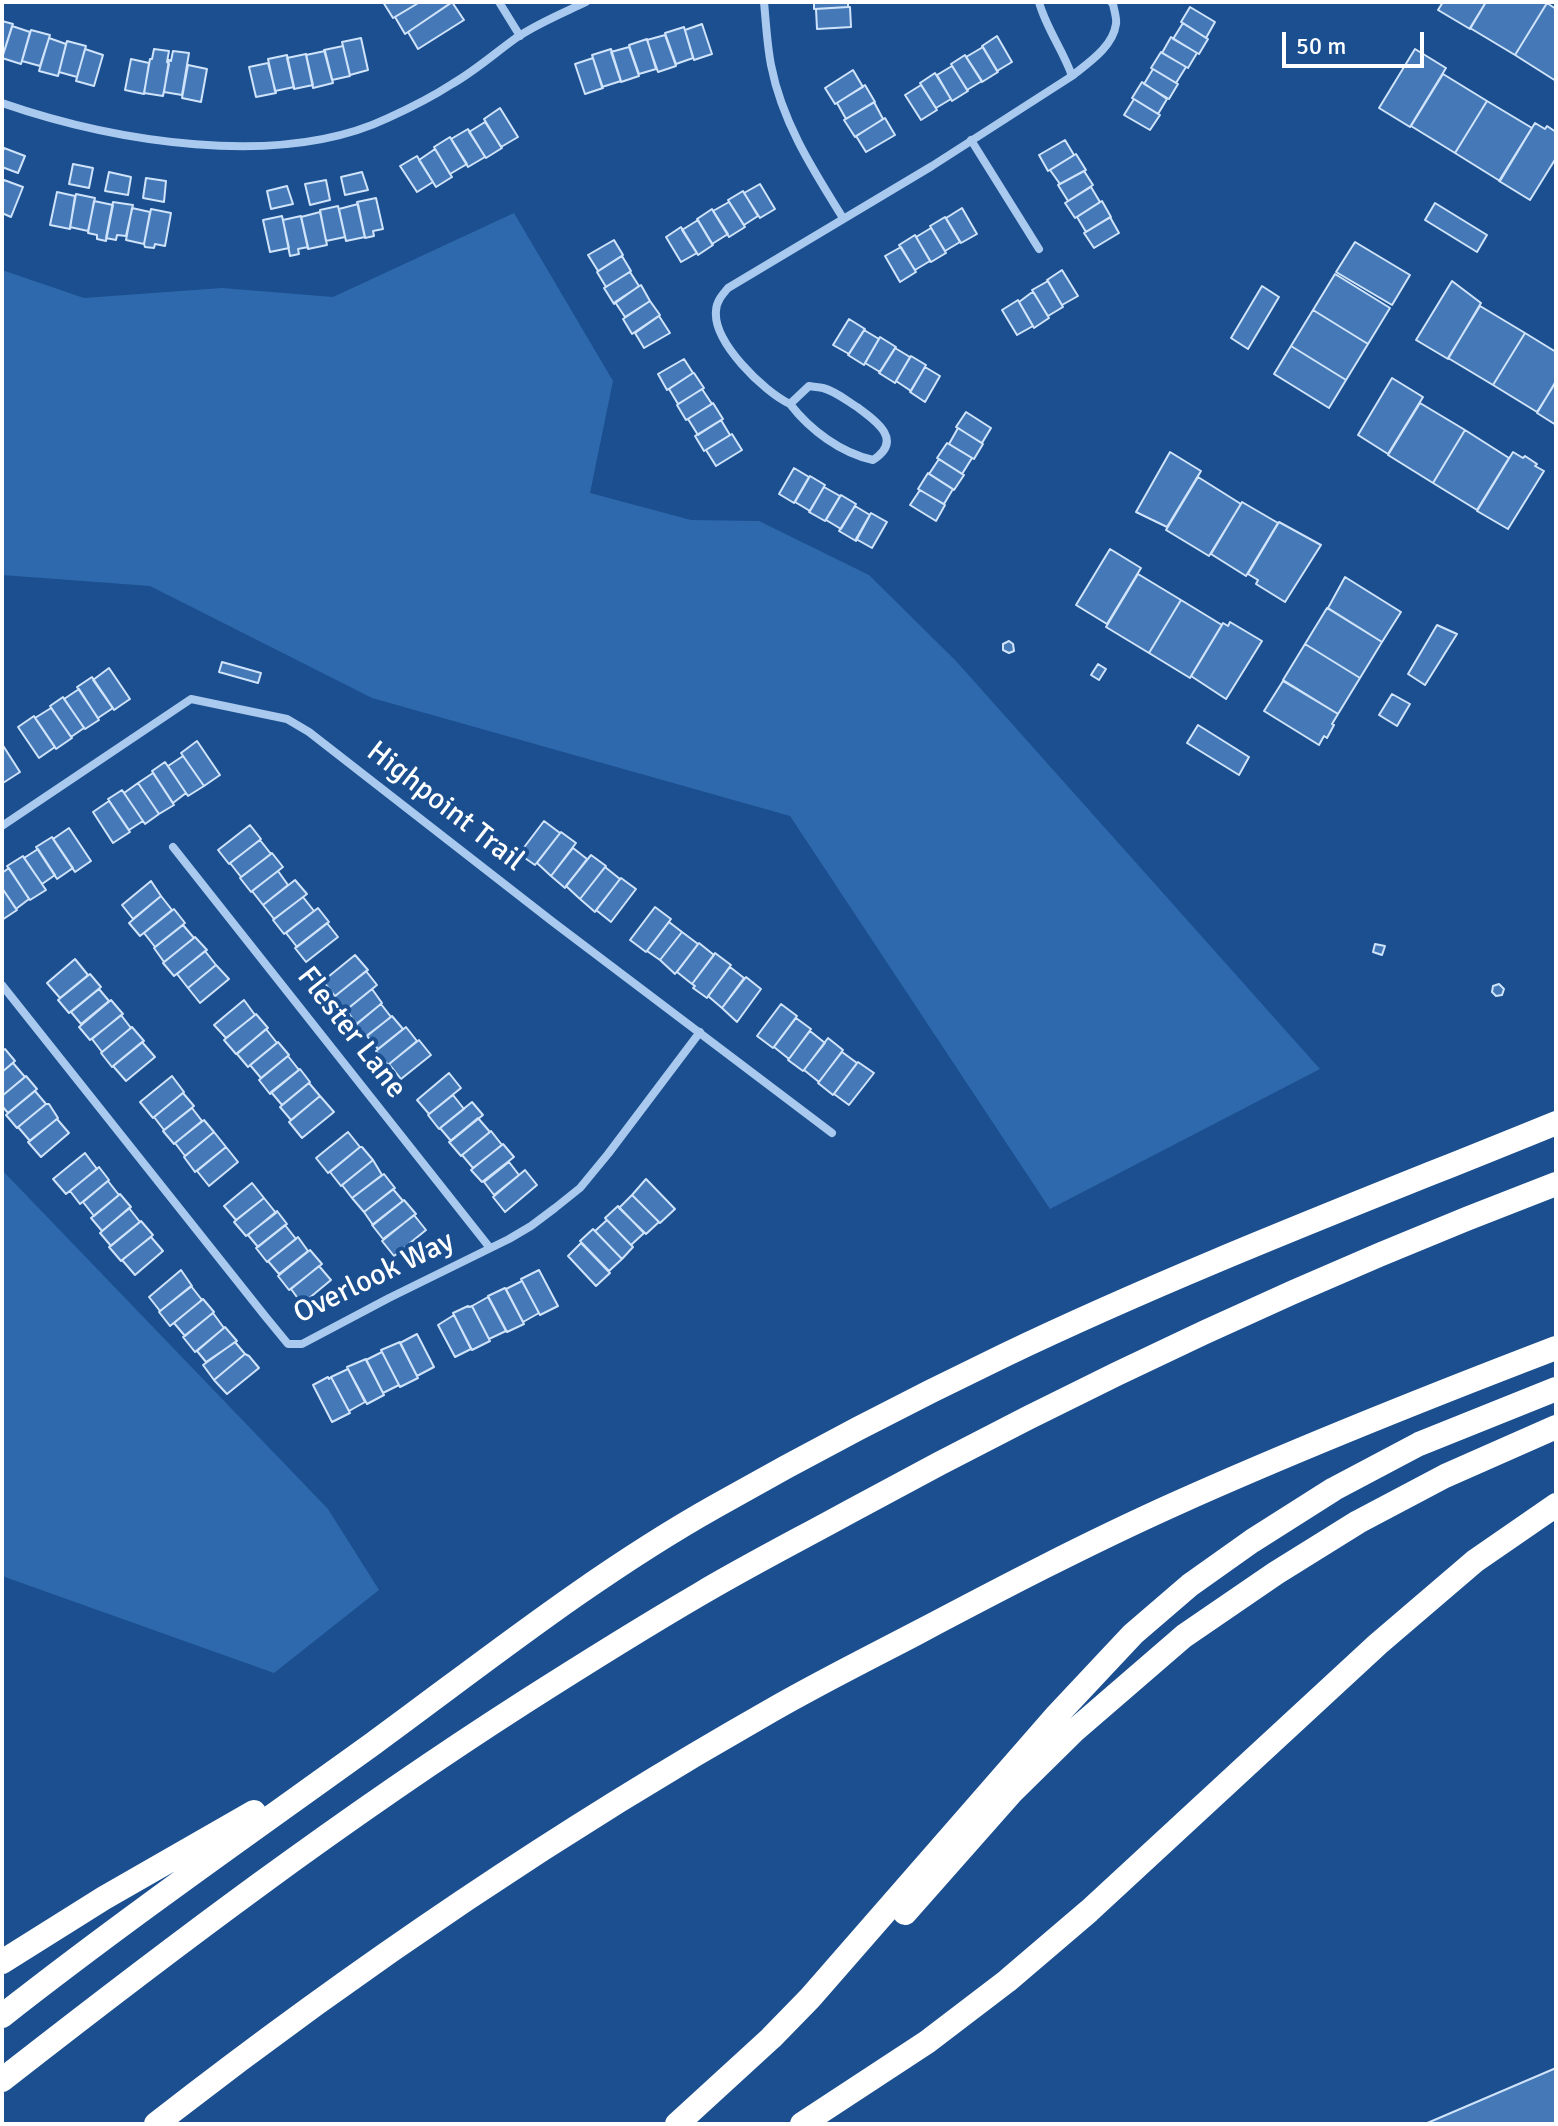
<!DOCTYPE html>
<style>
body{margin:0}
#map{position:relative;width:1558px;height:2126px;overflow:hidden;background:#1b4f8f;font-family:Signika,sans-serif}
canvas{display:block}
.frame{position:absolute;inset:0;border:4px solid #fff;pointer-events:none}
.scale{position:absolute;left:1282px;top:32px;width:142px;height:36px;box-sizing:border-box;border:4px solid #fff;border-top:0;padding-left:10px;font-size:24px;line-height:28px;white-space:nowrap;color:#fff;-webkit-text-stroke:6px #1b4f8f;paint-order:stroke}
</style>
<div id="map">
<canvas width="1558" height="2126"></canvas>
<div class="frame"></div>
<div class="scale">50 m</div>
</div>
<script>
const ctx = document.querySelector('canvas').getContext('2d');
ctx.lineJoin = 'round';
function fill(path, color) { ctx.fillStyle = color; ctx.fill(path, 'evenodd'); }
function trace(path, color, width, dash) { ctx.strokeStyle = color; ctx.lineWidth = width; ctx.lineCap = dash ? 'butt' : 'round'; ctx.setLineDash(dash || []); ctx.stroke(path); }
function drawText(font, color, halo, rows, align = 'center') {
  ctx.font = font + ' Signika,sans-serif'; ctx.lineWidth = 8; ctx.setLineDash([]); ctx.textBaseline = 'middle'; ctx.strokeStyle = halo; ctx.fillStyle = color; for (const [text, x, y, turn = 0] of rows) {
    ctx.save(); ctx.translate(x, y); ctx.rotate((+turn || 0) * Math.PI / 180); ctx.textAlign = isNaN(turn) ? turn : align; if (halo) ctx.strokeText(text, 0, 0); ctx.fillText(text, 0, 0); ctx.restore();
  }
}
fill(new Path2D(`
 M514 213 613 381 590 493 691 520 759 521 869 575 956 661 1320 1069 1050 1209 790 816 372 698 150 586 2 575V270L84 298 222 288 333 297Z
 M2 1170 328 1509 379 1590 274 1673 2 1576Z`), '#2e69ad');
const building = new Path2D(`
 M383 2H420L393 18Z
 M420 2 451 3 405 34 395 17Z
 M452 2 464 20 418 49 408 32Z
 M814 2H848V7L814 9Z
 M1443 2H1486L1470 29 1438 10Z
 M1486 2H1545L1547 3 1515 55 1470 28Z
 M1547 3 1556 9V81L1515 55Z
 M848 7H850L851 27 817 29 816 9Z
 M1190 7 1215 22 1206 38 1181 22Z
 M2 21 13 24 3 55H2Z
 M1183 23 1208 39 1199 54 1173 39Z
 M702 24 712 54 694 60 685 30Z
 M12 26 30 32 21 64 2 58Z
 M684 27 693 58 676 64 665 33Z
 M31 30 50 35 40 66 22 61Z
 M665 35 676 66 658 72 647 40Z
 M997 36 1012 62 997 71 982 46Z
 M1171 37 1197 53 1188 68 1162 53Z
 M49 38 66 44 58 76 39 71Z
 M361 38 368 70 350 75 342 42Z
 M647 39 656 69 639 74 629 45Z
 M67 41 86 46 77 77 59 72Z
 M343 46 350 76 332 80 324 50Z
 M629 47 639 76 621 82 611 52Z
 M983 47 998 72 982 82 966 57Z
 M85 49 103 55 94 86 76 81Z
 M154 49 169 51 167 62 169 64 163 96 144 93 150 59H152Z
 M611 49 621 81 602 87 592 55Z
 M1415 49 1446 68 1410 127 1379 108Z
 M173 51 189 53 182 95 164 92 169 60 171 61Z
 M325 51 333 83 313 88 306 55Z
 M1161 52 1186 67 1176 83 1151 68Z
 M306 54 313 85 294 89 287 58Z
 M287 55 294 87 275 91 268 59Z
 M965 55 982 81 967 90 951 64Z
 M593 58 603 88 585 94 575 64Z
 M131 59 149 63 144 94 125 90Z
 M268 63 276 93 256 97 249 67Z
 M188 65 207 69 201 102 182 98Z
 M952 66 968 91 952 101 937 75Z
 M1153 69 1178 84 1169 99 1144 84Z
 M853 70 863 87 835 104 825 88Z
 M935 73 951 99 936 108 920 83Z
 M1443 74 1487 101 1455 153 1411 126Z
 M1142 82 1167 99 1158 114 1132 98Z
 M865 85 875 102 846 119 837 103Z
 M921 85 937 110 921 120 905 95Z
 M1134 99 1160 115 1150 130 1124 115Z
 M1487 101 1532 128 1500 181 1455 153Z
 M874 102 883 119 855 137 844 120Z
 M500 108 518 137 501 147 484 119Z
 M885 118 895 135 866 152 856 136Z
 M485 122 502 148 486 158 469 132Z
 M1535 123 1545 129 1547 126 1556 132V158L1530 200 1499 181Z
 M468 129 485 157 468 167 451 139Z
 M450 137 467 164 450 174 434 147Z
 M1065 140 1074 155 1048 171 1039 155Z
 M4 148 25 156 18 173 2 167V154Z
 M435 149 452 177 436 187 419 160Z
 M1076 154 1086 170 1060 184 1050 170Z
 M417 156 433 182 417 192 400 166Z
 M73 164 93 168 89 188 69 184Z
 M1084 171 1093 185 1068 201 1058 185Z
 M109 172 131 177 128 195 105 191Z
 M362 172 368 190 345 195 341 177Z
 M146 178 166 181 164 202 143 198Z
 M4 180 23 187 11 217 2 213V184Z
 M326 180 330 200 310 205 305 184Z
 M760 184 775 209 760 218 744 193Z
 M287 186 293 204 271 209 267 191Z
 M1091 187 1100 202 1075 218 1065 203Z
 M743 191 758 216 744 225 728 200Z
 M57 192 75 196 70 229 50 225Z
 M76 194 95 198 88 231 70 227Z
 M376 198 383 229 373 231 374 236 365 238 357 202Z
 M94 201 113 205 106 241 97 239V235L88 233Z
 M1102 201 1111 217 1086 232 1077 217Z
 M113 202 133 205 126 236 117 235 116 240 106 238Z
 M729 202 745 227 729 237 713 211Z
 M1435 203 1487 235 1477 252 1425 220Z
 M358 204 365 237 346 241 339 209Z
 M338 206 345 237 326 241 320 210Z
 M132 208 150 212 144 244 126 240Z
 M962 208 977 234 961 243 946 218Z
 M151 209 171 213 165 246 155 244 154 248 145 247 144 244Z
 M712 209 728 234 712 244 697 219Z
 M320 212 327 245 308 249 301 217Z
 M282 216 289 248 270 252 263 220Z
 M301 216 308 247 298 249 299 254 290 256 283 220Z
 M945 217 960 242 945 251 930 226Z
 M1110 217 1119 233 1094 248 1084 233Z
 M698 220 713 245 698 255 682 230Z
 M681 227 697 253 681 262 666 237Z
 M931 228 946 253 931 262 916 237Z
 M915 235 930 261 915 270 899 245Z
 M614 240 623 255 598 271 588 255Z
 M1355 242 1410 275 1392 305 1336 272Z
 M901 247 916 272 900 282 885 256Z
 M622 256 631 271 606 287 597 272Z
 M1062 270 1078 296 1062 305 1047 280Z
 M630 272 639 286 614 304 604 288Z
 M1335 274 1390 308 1368 344 1313 310Z
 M1048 281 1063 307 1048 316 1032 290Z
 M1452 281 1481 303 1448 359 1416 340Z
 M641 285 650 301 625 317 615 302Z
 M1262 286 1279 297 1248 349 1231 338Z
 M1031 293H1034L1049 318 1034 328 1019 302Z
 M1018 300 1033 326 1017 335 1002 310Z
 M650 301 660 315 632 334 623 319Z
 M1480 306 1525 333 1493 385 1448 358Z
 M1313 310 1368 344 1346 380 1291 346Z
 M659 316 670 333 644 348 635 333Z
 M849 319 865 329 849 354 833 345Z
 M864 330 879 339 864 365 848 355Z
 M1525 333 1556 352V382L1537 412 1493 385Z
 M880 337 896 347 880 372 865 363Z
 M1291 346 1346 380 1329 408 1274 374Z
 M895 348 910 357 895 383 879 373Z
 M911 356 926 365 911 391 896 381Z
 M684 359 693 373 667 390 658 374Z
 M925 367 940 376 925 402 910 392Z
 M693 373H694L704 388 678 404 669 389Z
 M1392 378 1423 397 1388 454 1358 435Z
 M1556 381V425L1537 413Z
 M702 389 712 404 686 420 677 405Z
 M713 403 723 419 698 435 688 419Z
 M1420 403 1465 430 1433 483 1388 455Z
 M966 412 991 428 982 443 956 427Z
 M721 420 730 435 704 451 695 436Z
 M958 428 983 444 974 459 949 444Z
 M1465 430 1509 458 1477 510 1433 483Z
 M732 434 742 450 716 466 706 450Z
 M947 443 972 458 962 474 937 458Z
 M1170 452 1201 471 1167 527 1136 512Z
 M1513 452 1523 458 1525 456 1537 464 1535 466 1544 471 1508 529 1477 511Z
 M939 459 964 475 954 490 929 474Z
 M794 468 809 477 794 503 779 494Z
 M928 473 953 489 944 504 918 489Z
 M810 476 825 485 810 511 795 502Z
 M1198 477 1241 504 1209 556 1166 530Z
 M824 487 840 496 825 521 809 512Z
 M920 490 945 505 936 521 910 505Z
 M841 495 856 504 841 529 826 520Z
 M1242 502 1278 523 1246 576 1211 554Z
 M855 506 870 515 856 541 839 531Z
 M871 513 887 522 872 548 856 539Z
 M1279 522 1321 545 1285 602 1256 584 1258 580 1248 574Z
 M1110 549 1141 568 1107 624 1076 605Z
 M1138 574 1181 600 1149 653 1106 627Z
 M1345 577 1401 612 1382 642 1328 608Z
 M1181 600 1222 625 1190 678 1149 653Z
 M1327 608 1382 642 1360 678 1305 644Z
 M1230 622 1262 641 1226 699 1191 676 1223 623 1228 626Z
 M1437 625 1457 634 1425 685 1408 674Z
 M1009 641 1013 644 1014 651 1009 653 1003 650V644Z
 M1305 644 1360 678 1338 714 1283 680Z
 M222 662 261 673 258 683 219 672Z
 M1098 664 1106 669 1099 680 1091 675Z
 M109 668 130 699 114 710 93 680Z
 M92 677 113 708 98 718 77 687Z
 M1283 681 1338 714 1332 724 1334 725 1327 738 1324 736 1319 745 1264 711Z
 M79 689 99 720 85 729 64 699Z
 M1392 694 1410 704 1397 726 1379 715Z
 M63 697 84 728 71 737 50 706Z
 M51 708 72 738 56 749 35 718Z
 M34 716 55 747 39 758 18 727Z
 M1198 725 1249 757 1239 775 1187 743Z
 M197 741 220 775 204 786 181 753Z
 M2 744 20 772 3 783 2 781Z
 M183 756 204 786 188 796 168 766Z
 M165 762 186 793 173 803 152 771Z
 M153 773 174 805 159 814 138 783Z
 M138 783 159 814 145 824 124 793Z
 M122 790 143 821 129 830 108 799Z
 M109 801 130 832 113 843 93 812Z
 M544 821 560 833 535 865 519 854Z
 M250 825 261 839 229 864 218 850Z
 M69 828 91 861 75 872 53 839Z
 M561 832 576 843 551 876 537 863Z
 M52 837 73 868 57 879 36 847Z
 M260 840 271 854 241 877 230 863Z
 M573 848 587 859 565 888 551 876Z
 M38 849 55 875 42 884 24 858Z
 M272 853 283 867 251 892 240 878Z
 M591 855 606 866 580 899 566 886Z
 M23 856 46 890 30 900 7 866Z
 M605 867 620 879 595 912 580 899Z
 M9 868 29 899 16 909 2 888V873Z
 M278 871 288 885 263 905 252 891Z
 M621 878 636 889 611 922 596 910Z
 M295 880 307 894 274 919 263 905Z
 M151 881 161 896 133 919 122 905Z
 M2 888 17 910 2 920Z
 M161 896 172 910 140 936 129 923Z
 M303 897 314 911 284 934 273 920Z
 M655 907 671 919 646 952 630 940Z
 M318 908 329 922 297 947 286 933Z
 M174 909 185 923 155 947 144 933Z
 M669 922 682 932 660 960 647 951Z
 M327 923 338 937 306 962 295 948Z
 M183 925 194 938 164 962 154 948Z
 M682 932 698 944 675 974 660 960Z
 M195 937 207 950 174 976 163 963Z
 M699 943 714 955 692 984 677 972Z
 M1375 944 1385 946 1382 955 1373 952Z
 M205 951 216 965 188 988 177 974Z
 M715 953 731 965 707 998 693 988 695 986 692 984Z
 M355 955 368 970 335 996 323 981Z
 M75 959 88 975 60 998 47 983Z
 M216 965 229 979 200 1003 188 988Z
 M730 967 744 978 722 1008 708 996Z
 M366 971 377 985 345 1011 334 997Z
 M90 974 101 987 69 1013 58 1000Z
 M746 977 761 989 737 1022 722 1008Z
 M1499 984 1504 989 1502 995 1496 996 1492 992 1493 986Z
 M99 989 109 1001 81 1024 71 1012Z
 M372 989 382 1003 357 1024 346 1010Z
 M111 1000 123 1014 90 1040 79 1027Z
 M244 1000 255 1015 226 1038 214 1025Z
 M381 1004 391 1017 365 1037 355 1025Z
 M781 1004 797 1016 773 1048 757 1036Z
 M256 1014 268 1028 236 1054 224 1040Z
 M121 1015 131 1028 102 1052 92 1039Z
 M392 1016 403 1029 378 1049 367 1036Z
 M796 1018 811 1029 789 1059 774 1047Z
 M132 1027 144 1041 112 1067 101 1053Z
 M406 1027 417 1041 388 1065 376 1051Z
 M266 1029 277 1043 248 1067 237 1054Z
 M810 1031 825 1043 803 1071 788 1060Z
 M828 1038 843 1050 819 1082 804 1070Z
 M419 1040 431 1055 401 1079 389 1064Z
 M142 1042 155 1057 126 1081 113 1066Z
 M278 1042 289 1055 261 1078 250 1065Z
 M5 1049 15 1061 2 1072V1051Z
 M842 1052 857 1063 833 1095 818 1083Z
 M288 1056 299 1070 270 1094 259 1080Z
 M858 1062 874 1073 849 1105 834 1094Z
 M13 1063 25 1077 2 1096V1072Z
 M300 1069 310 1082 282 1105 271 1092Z
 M449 1073 461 1088 429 1114 417 1100Z
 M26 1076 37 1089 8 1113 2 1106V1096Z
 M172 1076 184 1092 153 1118 140 1102Z
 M309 1083 320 1096 291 1120 280 1107Z
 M35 1091 46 1104 17 1128 6 1115Z
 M183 1093 194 1106 164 1130 154 1117Z
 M453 1095 464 1109 439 1129 428 1115Z
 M320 1096 334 1112 302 1138 289 1122Z
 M472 1102 483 1115 451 1141 440 1128Z
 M46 1104H49L58 1118 30 1141 18 1127Z
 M192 1108 202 1121 174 1144 163 1131Z
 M478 1118 490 1132 461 1156 449 1142Z
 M57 1119 69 1133 41 1157 28 1142Z
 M204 1120 214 1132 185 1156 175 1143Z
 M491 1131 502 1145 473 1168 462 1155Z
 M214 1132 226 1147 195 1172 184 1157Z
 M348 1132 360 1147 328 1173 316 1158Z
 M503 1144 514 1157 482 1182 471 1170Z
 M226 1147 238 1162 209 1186 197 1171Z
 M360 1147H362L373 1160 341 1186 330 1172Z
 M85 1153 97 1169 66 1194 53 1179Z
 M373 1160 382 1175 352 1198 342 1185Z
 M509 1162 519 1175 494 1195 484 1182Z
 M99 1167 109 1180 80 1204 70 1191Z
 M525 1170 537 1185 505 1212 493 1197Z
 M384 1174 395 1188 364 1212 352 1198Z
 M646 1179 675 1209 660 1223 632 1195Z
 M108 1181 119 1195 94 1216 83 1202Z
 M252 1183 264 1198 236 1220 224 1206Z
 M393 1189 403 1201 373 1225 364 1212Z
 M120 1194 131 1207 102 1231 91 1218Z
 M632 1195 659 1222 646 1234 619 1208Z
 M264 1198 276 1213 246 1236 234 1222Z
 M404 1200 416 1214 383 1239 372 1225Z
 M618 1206 644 1233 631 1245 605 1218Z
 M129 1208 140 1222 111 1246 100 1233Z
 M277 1211 287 1224 258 1247 248 1235Z
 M414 1215 426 1230 394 1256 382 1241Z
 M607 1220 633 1247 622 1259 595 1231Z
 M141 1221 153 1235 121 1261 109 1247Z
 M285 1225 296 1239 267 1262 256 1248Z
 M593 1229 622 1259 609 1271 580 1241Z
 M151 1237 163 1251 135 1275 122 1260Z
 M298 1237 308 1251 279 1274 268 1261Z
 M581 1243 610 1273 596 1286 568 1256Z
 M310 1250 322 1264 289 1290 278 1276Z
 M319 1266 331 1280 302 1304 291 1289Z
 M181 1270 192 1286 160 1311 149 1297Z
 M539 1270 558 1306 540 1315 521 1279Z
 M522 1281 539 1313 523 1322 506 1289Z
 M191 1286 202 1300 170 1326 159 1312Z
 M505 1288 524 1324 507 1332 488 1296Z
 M488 1297 506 1331 489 1339 472 1306Z
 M203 1299 214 1312 185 1336 174 1323Z
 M468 1306 469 1307 472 1306 490 1341 472 1350 453 1313Z
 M213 1313 224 1328 195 1352 183 1337Z
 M454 1315 471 1349 455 1357 438 1325Z
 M225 1327 237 1341 206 1362 197 1351Z
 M417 1334 434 1367 417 1376 400 1343Z
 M235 1342 245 1354 214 1380 203 1365Z
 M400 1342 418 1378 400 1387 381 1350Z
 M382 1352 399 1385 383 1393 366 1360Z
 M245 1354 249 1356 259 1368 227 1394 214 1380Z
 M366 1359 384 1395 367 1404 347 1367Z
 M348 1369 365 1402 349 1411 331 1377Z
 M328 1377 329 1379 331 1377 350 1413 332 1422 313 1385Z
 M1556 2068V2124H1425Z`);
fill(building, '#4478b7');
trace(building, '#cfe3fa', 2);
trace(new Path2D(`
 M499 2 520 36
 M764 2C766 23 767 44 771 65 782 122 813 170 843 218
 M1039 2C1046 28 1063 50 1072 76 1088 63 1113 47 1116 24 1117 18 1114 10 1113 4L1111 2
 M2 103C112 141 279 170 388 118 410 108 432 97 452 84 475 71 495 53 516 38 538 23 563 13 586 2
 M971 140 1039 249
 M809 386C814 387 818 387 823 388 835 391 846 400 857 407 876 421 904 440 873 460 841 453 810 430 790 404Z
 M790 404C763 391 713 342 716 311 716 302 722 295 728 288L932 166 1072 76
 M2 826 191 699 287 719 309 732 553 922 832 1133
 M173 847 490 1248
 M2 985 265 1316 288 1344H302L389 1298 509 1239 531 1226 555 1208 580 1188 608 1154 700 1032`), '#a9c9ee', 8);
trace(new Path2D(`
 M905 1913 1011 1793 1074 1731 1184 1636 1276 1573 1358 1522 1445 1476 1556 1427
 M2 1962 104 1898 254 1812
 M2 2016C123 1921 249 1833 374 1743 486 1661 595 1574 716 1506 811 1452 907 1402 1005 1355 1185 1269 1372 1198 1556 1123
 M2 2080C171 1948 342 1819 523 1703 581 1666 640 1629 700 1594 749 1565 800 1539 851 1511 1078 1387 1314 1276 1556 1184
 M156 2124C351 1972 557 1832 772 1710 819 1683 867 1659 915 1634 1000 1589 1086 1544 1175 1504 1300 1448 1428 1397 1556 1348
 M677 2124 771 2038 810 1998 1057 1715 1133 1634 1190 1585 1252 1541 1334 1489 1419 1444 1556 1389
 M802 2124 927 2042 1007 1981 1089 1911 1378 1644 1475 1561 1556 1505`), '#fff', 24);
drawText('30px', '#fff', '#1b4f8f', [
 ["Highpoint Trail",445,807,38],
 ["Flester Lane",351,1033,52],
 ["Overlook Way",374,1278,-26]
]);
</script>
